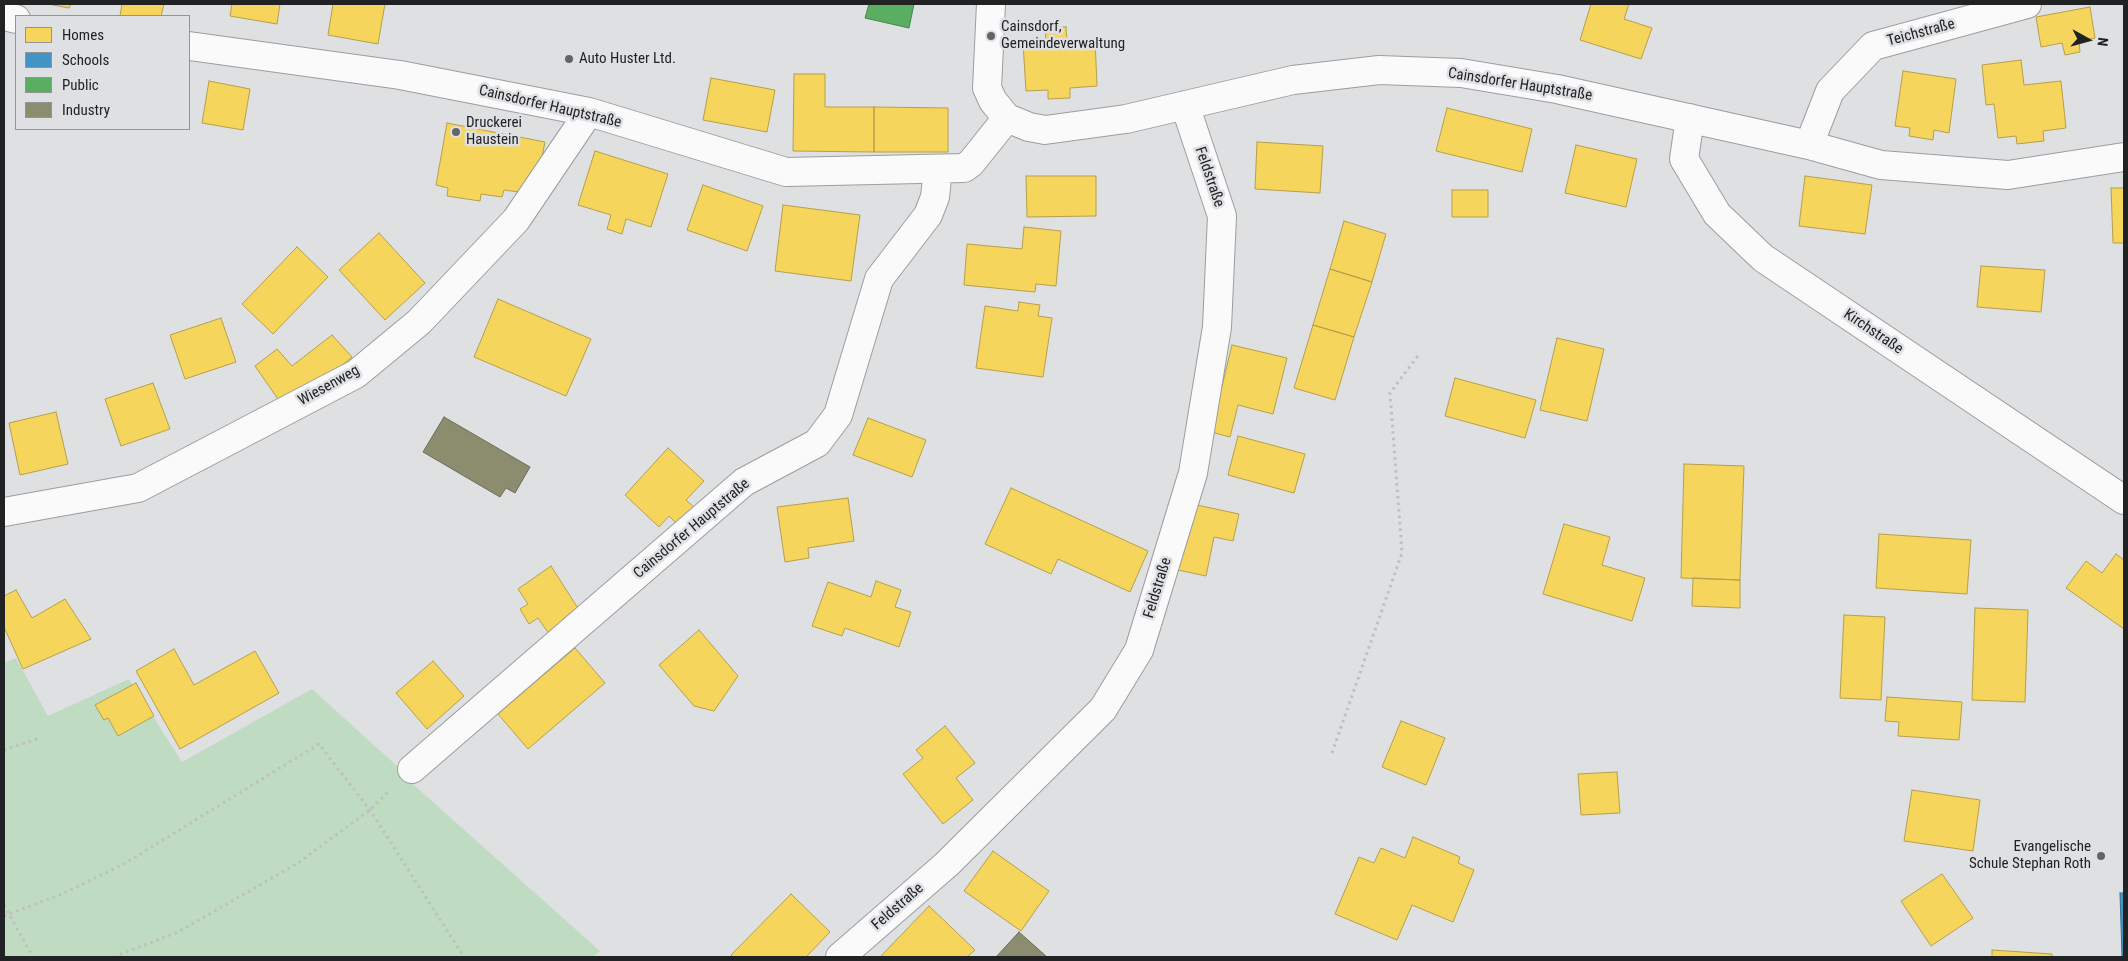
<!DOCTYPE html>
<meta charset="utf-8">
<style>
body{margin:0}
#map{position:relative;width:2128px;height:961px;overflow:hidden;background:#dfe0e2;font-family:"Roboto Condensed",sans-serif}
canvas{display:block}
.frame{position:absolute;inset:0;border:5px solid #212223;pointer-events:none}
.legend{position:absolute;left:15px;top:15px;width:175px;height:115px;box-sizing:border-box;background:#dee0e3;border:1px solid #929496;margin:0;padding:6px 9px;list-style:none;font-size:15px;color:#212223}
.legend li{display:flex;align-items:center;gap:10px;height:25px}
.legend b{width:25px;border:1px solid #929496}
.north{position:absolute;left:2063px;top:15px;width:50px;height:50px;-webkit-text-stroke:4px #dee0e3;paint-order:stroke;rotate:97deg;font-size:14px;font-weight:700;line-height:20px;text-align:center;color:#212223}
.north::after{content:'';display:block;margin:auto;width:18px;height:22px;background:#212223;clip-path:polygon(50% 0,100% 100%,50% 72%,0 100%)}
</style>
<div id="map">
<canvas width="2128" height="961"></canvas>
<div class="frame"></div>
<ul class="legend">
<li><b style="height:14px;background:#f6d55c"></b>Homes</li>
<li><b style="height:14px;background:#4393c3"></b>Schools</li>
<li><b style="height:14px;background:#5aae61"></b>Public</li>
<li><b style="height:14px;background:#8c8c6e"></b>Industry</li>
</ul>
<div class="north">N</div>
</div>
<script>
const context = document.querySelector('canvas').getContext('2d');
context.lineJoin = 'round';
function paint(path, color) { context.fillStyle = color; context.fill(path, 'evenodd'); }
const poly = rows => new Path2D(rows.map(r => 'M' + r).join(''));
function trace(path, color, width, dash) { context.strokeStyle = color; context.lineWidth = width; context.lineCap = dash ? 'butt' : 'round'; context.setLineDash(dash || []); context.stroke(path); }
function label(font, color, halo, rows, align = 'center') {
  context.font = font + ' "Roboto Condensed",sans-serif'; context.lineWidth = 5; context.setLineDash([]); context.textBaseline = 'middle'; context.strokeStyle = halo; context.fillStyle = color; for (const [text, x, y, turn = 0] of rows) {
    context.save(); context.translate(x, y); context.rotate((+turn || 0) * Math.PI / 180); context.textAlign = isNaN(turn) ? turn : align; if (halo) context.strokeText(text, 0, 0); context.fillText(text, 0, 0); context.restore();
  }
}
const green = poly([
 [16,658,48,716,129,679,182,762,312,689,397,766,415,786,600,951,593,957,4,957,4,663]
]);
const homes = poly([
 [48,4,71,4,69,8,48,4],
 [122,4,164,4,161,16,120,16,122,4],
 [232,4,280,4,277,24,230,16,232,4],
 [333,4,385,4,378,44,328,35,333,4],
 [1591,4,1629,4,1624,19,1652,28,1641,59,1580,40,1591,4],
 [2090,7,2095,38,2079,41,2080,52,2065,55,2062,43,2041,47,2036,17,2090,7],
 [1066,27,1067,41,1095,39,1097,86,1070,88,1070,98,1048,99,1048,90,1026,91,1023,43,1046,42,1045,28,1066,27],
 [2021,60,2024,85,2061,81,2066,128,2043,131,2044,141,2017,144,2016,136,1998,138,1994,104,1986,105,1982,65,2021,60],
 [1903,71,1956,79,1949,133,1934,130,1933,140,1909,136,1910,128,1895,126,1903,71],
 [794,74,825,74,825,107,874,107,874,152,793,151,794,74],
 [711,78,775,90,767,132,703,120,711,78],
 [209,81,250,89,243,130,202,123,209,81],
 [874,107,948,108,948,152,874,152,874,107],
 [1447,108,1532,129,1522,172,1436,151,1447,108],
 [447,123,545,142,540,167,519,192,504,190,502,197,481,194,480,201,447,196,448,188,436,185,447,123],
 [1257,142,1323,146,1320,193,1255,189,1257,142],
 [1576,145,1637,159,1626,207,1565,193,1576,145],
 [595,151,668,174,651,227,626,219,622,234,607,229,611,215,578,205,595,151],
 [1026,176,1096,176,1096,216,1027,217,1026,176],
 [1805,176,1872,185,1865,234,1799,226,1805,176],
 [703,185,763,206,747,251,687,230,703,185],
 [2111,188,2124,188,2124,243,2113,243,2111,188],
 [1452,190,1488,190,1488,217,1452,217,1452,190],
 [783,205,860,215,851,281,775,271,783,205],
 [1344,221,1386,234,1372,282,1330,269,1344,221],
 [1024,227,1061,231,1056,286,1036,284,1035,292,964,285,967,244,1022,249,1024,227],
 [379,233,425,283,385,320,339,270,379,233],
 [297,247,328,277,273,334,242,304,297,247],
 [1981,266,2045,270,2041,312,1977,307,1981,266],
 [1330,269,1372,282,1354,337,1313,325,1330,269],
 [498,299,591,339,566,396,474,357,498,299],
 [1019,302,1040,305,1038,316,1052,318,1043,377,976,368,985,306,1018,311,1019,302],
 [221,318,236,362,185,379,170,335,221,318],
 [1313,325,1354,337,1335,400,1294,388,1313,325],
 [332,335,352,357,312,390,280,402,255,366,277,349,292,366,332,335],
 [1557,338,1604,349,1587,421,1540,410,1557,338],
 [1232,345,1287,358,1273,414,1238,405,1230,437,1211,432,1232,345],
 [1455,378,1536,400,1525,438,1445,416,1455,378],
 [153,383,170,429,121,446,105,399,153,383],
 [56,412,68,464,20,475,9,423,56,412],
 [868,418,926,440,912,477,853,455,868,418],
 [1238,436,1305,454,1294,493,1228,475,1238,436],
 [668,448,704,481,686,500,696,509,679,526,669,516,659,527,625,495,668,448],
 [1684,464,1744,466,1740,580,1681,578,1684,464],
 [1011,488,1148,551,1130,592,1058,559,1051,574,985,544,1011,488],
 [848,498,854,541,808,548,809,558,785,562,777,507,848,498],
 [1192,504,1239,514,1233,541,1214,537,1206,576,1178,570,1192,504],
 [1564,524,1610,537,1602,565,1645,578,1632,621,1543,594,1564,524],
 [1879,534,1971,540,1967,594,1876,588,1879,534],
 [2116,554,2124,560,2124,629,2066,588,2086,561,2102,573,2116,554],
 [551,566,581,613,549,634,538,618,529,624,520,609,528,604,518,589,551,566],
 [1693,578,1740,580,1740,608,1692,606,1693,578],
 [876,581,901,590,895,607,911,612,899,647,845,628,842,636,812,626,828,582,871,597,876,581],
 [16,590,32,618,65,599,91,639,23,669,4,627,4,596,16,590],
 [1975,608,2028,610,2025,702,1972,700,1975,608],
 [1844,615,1885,617,1881,700,1840,698,1844,615],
 [699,630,738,676,714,711,694,706,659,665,699,630],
 [575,648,605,683,528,749,498,714,575,648],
 [174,649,194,685,255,651,279,693,180,749,136,671,174,649],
 [433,661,464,696,427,729,396,693,433,661],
 [136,683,154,716,118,736,108,718,104,720,95,705,136,683],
 [1887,697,1962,702,1959,740,1898,736,1899,722,1885,721,1887,697],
 [1401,721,1445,738,1426,785,1382,767,1401,721],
 [945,726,975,763,956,778,973,800,943,824,903,774,923,758,916,750,945,726],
 [1617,772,1620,813,1581,815,1578,774,1617,772],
 [1912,790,1980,800,1973,851,1904,841,1912,790],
 [1413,837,1460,857,1458,863,1474,870,1453,922,1412,905,1397,940,1335,914,1359,857,1374,863,1381,848,1405,858,1413,837],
 [993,851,1049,891,1021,931,964,891,993,851],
 [1942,874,1973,918,1931,946,1901,901,1942,874],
 [791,894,830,932,806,957,733,957,731,955,791,894],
 [929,906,975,950,967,957,882,957,881,956,929,906],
 [1992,950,2052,954,2052,957,1992,957,1992,950]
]);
const schools = poly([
 [2120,893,2124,893,2124,957,2122,957,2120,893]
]);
const public = poly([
 [869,4,914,4,909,28,865,18,869,4]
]);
const industry = poly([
 [444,417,530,467,515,493,506,488,500,497,423,452,444,417],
 [1019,932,1047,957,996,957,1019,932]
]);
const path = poly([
 [4,750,40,738],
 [1332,753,1402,553,1390,393,1420,353],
 [4,905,33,957],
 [4,916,64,893,124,864,319,744,370,810,464,957],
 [114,957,178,932,298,863,370,810,390,790]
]);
const minor = poly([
 [991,4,987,88,993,101,1007,118,1029,127,1045,130,1126,119,1293,80,1379,70,1461,73,1557,89,1809,145,1881,165,2008,175,2124,157],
 [4,16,16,19],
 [189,46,400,75,589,112,786,172,964,168,971,163,1007,118],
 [1690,118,1684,159,1717,214,1763,258,2124,500],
 [1809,145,1830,91,1873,46,2027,4],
 [4,512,138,488,356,374,419,322,516,220,589,112],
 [412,769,744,482,817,443,838,415,879,279,928,215,935,197,938,169],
 [840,957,947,864,1103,709,1139,650,1193,473,1217,327,1222,216,1185,105]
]);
const markers = [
 [991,36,5,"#646466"],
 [569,59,5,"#646466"],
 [456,132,5,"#646466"],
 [2101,856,5,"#646466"]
];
const poiNames = [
 ["Cainsdorf,",1001,27],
 ["Gemeindeverwaltung",1001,44],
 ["Auto Huster Ltd.",579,59],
 ["Druckerei",466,123],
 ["Haustein",466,140],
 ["Evangelische",2091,847,"right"],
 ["Schule Stephan Roth",2091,864,"right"]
];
const streetNames = [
 ["Teichstraße",1921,33,-15],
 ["Cainsdorfer Hauptstraße",1520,85,9],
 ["Cainsdorfer Hauptstraße",550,107,13],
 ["Feldstraße",1209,177,71],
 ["Kirchstraße",1873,332,34],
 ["Wiesenweg",329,386,-29],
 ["Cainsdorfer Hauptstraße",692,529,-40],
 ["Feldstraße",1158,588,-73],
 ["Feldstraße",898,907,-41]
];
paint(green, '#bfdcc2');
paint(homes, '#f6d55c');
trace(homes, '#b69f4b', 1);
paint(schools, '#4393c3');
trace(schools, '#397193', 1);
paint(public, '#5aae61');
trace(public, '#49844e', 1);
paint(industry, '#8c8c6e');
trace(industry, '#6c6c58', 1);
trace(minor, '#9c9d9e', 30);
trace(path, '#bfbfc0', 3, [2.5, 4]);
trace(minor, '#fafafb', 28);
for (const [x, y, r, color] of markers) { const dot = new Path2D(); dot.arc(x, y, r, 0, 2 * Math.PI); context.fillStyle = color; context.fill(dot); trace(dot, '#dee0e3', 2); }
label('15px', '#212223', '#dee0e3', poiNames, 'left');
label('15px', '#212223', '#dee0e3', streetNames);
</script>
